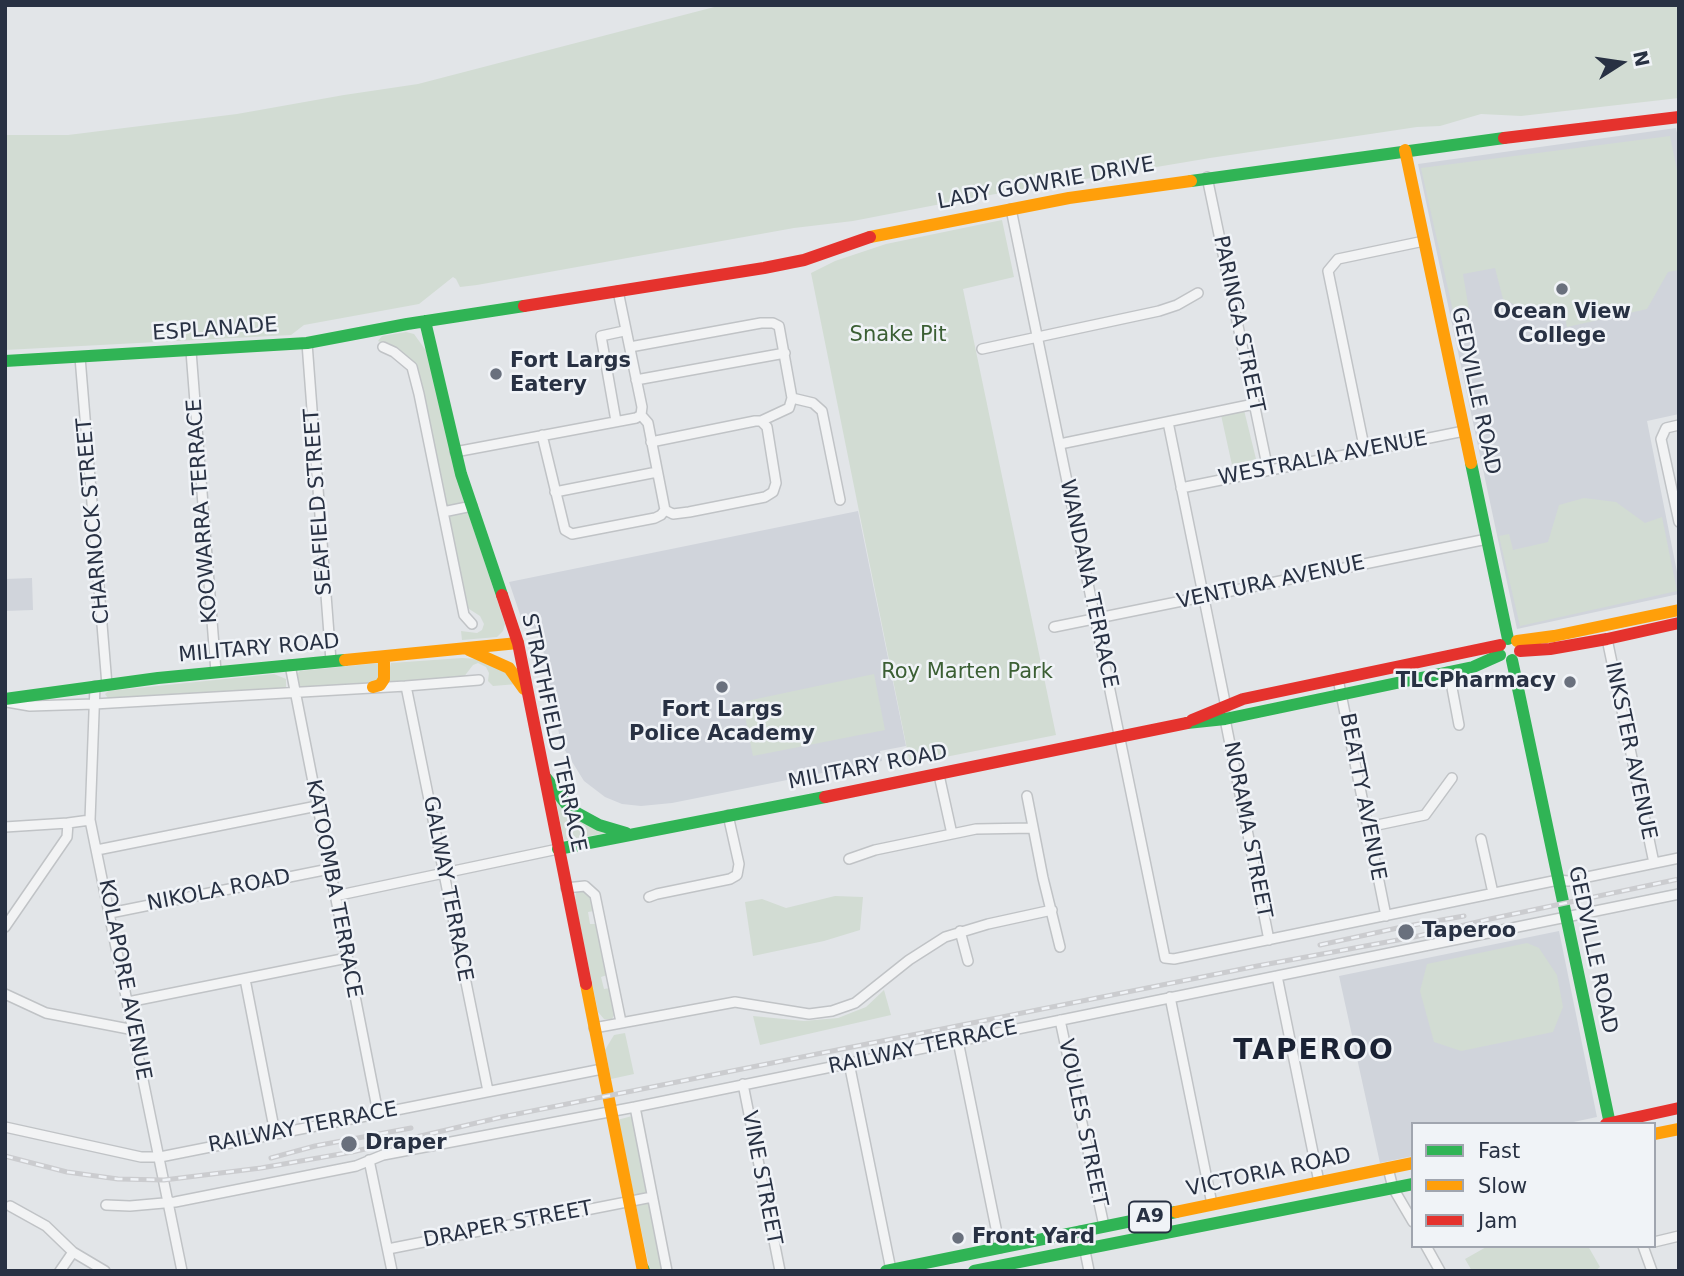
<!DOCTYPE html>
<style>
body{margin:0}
#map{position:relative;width:1684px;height:1276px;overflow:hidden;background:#e2e5e8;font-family:"DejaVu Sans",sans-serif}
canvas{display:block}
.frame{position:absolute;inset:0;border:7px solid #283143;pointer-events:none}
.legend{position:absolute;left:1411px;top:1122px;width:245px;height:126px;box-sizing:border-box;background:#f0f3f7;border:2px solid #a0a5af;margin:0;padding:9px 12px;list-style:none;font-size:21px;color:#283143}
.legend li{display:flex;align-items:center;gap:14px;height:35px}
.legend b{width:35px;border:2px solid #a0a5af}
.north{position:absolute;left:1586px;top:28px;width:70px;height:70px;-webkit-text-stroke:5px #f0f3f7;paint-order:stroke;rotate:78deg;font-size:19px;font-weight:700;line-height:28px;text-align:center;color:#283143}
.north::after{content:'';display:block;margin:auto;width:24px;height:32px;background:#283143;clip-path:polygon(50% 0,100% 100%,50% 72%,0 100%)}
</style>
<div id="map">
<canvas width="1684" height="1276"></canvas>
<div class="frame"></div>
<ul class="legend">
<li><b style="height:9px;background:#30b455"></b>Fast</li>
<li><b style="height:9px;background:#ff9f0a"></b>Slow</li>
<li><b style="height:9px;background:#e5322d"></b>Jam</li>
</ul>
<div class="north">N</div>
</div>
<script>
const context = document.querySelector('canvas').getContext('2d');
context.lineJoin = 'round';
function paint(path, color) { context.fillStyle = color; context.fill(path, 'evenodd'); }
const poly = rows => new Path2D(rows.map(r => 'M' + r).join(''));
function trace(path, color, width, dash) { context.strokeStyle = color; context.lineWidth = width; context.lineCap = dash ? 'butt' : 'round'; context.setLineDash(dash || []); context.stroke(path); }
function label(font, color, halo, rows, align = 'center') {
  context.font = font + ' "DejaVu Sans",sans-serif'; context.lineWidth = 5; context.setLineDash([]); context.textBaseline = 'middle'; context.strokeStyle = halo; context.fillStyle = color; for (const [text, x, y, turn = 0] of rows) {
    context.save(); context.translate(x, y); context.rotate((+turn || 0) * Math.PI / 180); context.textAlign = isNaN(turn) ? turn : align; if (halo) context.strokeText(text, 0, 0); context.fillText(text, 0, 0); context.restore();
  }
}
const built = poly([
 [1676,128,1679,142,1679,414,1647,421,1679,582,1679,594,1517,629,1418,164],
 [858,511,906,746,880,751,882,761,672,803,641,806,622,804,605,797,584,781,561,744,539,628,525,629,509,582],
 [32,578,33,610,5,611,5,579],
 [1559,931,1597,1117,1564,1124,1413,1124,1413,1156,1380,1163,1339,976]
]);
const green = poly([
 [722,5,1679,5,1679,98,1521,116,1481,114,1440,126,1417,127,1210,158,972,198,853,221,794,228,477,285,460,287,456,279,453,277,419,304,304,325,291,335,5,350,5,135,68,135,237,114,344,95,418,84],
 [1670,136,1679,180,1679,270,1668,272,1647,309,1567,327,1564,313,1541,317,1503,299,1495,268,1463,274,1470,316,1453,311,1421,168],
 [1002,220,1014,277,963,289,1056,735,910,764,811,273,835,261,886,244],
 [406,332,414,334,427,352,464,502,463,504,446,506,413,363,398,350,378,341,382,336],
 [1244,410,1256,459,1232,465,1221,415],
 [1584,498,1616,502,1645,523,1662,517,1677,591,1520,626,1499,536,1509,534,1513,550,1548,542,1559,505],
 [468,512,505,624,503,631,497,637,462,640,461,631,477,633,482,630,484,624,480,616,466,607,448,519,451,514],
 [462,658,479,659,508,671,517,684,493,686,488,681,489,673,486,667,478,663,473,665,463,678,386,683,391,663],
 [379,663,378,680,370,684,303,688,298,684,296,675,300,671],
 [274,674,286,679,286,688,108,698,105,694,108,691],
 [874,674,885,730,753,756,742,702],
 [555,797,613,832,564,840],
 [581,889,591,894,594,911,588,912,590,924,596,924,607,975,601,977,604,989,610,988,615,1013,612,1019,604,1019,598,1012,575,900,576,893],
 [835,896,863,897,860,930,824,941,753,956,745,902,762,899,786,908],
 [1527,943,1539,948,1557,975,1563,1007,1553,1032,1461,1051,1434,1042,1420,991,1427,964],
 [884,990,891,1015,760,1045,753,1016,804,1021,838,1018,866,1007],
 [625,1033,634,1074,611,1079,605,1050,614,1035],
 [636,1115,651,1192,634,1195,617,1120],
 [652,1202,665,1271,650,1271,636,1206],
 [1488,1246,1588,1246,1600,1267,1595,1271,1472,1271,1465,1259]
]);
const street = poly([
 [1207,177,1268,470],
 [1011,209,1165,958,1174,959,1558,880,1568,881,1679,858],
 [618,291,642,407,641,415],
 [307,343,331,661],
 [383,347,394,352,412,367,419,394,464,615,472,624],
 [630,347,761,323,773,323,779,326,792,398,789,408,761,421],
 [982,349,1159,311,1177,305,1198,293],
 [191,351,216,672],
 [80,357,107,685],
 [636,380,785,353],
 [792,398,813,403,822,411,840,500],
 [616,421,601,336,624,331],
 [1168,422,1226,707],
 [1679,425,1666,428,1661,439,1679,522],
 [542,435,565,530,572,534,655,518,661,515,665,510,648,423,641,415],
 [651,442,755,421,761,421,767,427,776,483,773,492,765,497,689,512,673,514,665,510],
 [1060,444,1254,404],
 [1365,451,1328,271,1338,259,1424,241],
 [455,452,636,418,641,415],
 [1181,488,1464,431],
 [555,492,657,472],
 [443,512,472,506],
 [1054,627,1487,539],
 [1607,639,1654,863],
 [290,665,378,1113],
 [1449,672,1459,725],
 [1338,679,1386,916],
 [95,686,90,820,182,1271],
 [406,686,488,1091],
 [7,702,30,706,94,704,406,686,479,680],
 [1225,719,1269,940],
 [939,775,952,834],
 [1027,796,1043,878,1060,947],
 [5,827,68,823],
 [1368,827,1425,815,1452,778],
 [1481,839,1493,893],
 [97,850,317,806],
 [849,859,875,850,976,829,1033,828],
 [566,888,585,886,595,895,621,1022],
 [335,896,558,849],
 [649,897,657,894,730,879,737,875,739,864,728,815],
 [110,913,329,869],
 [5,927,67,837,68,823,90,820],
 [960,931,968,961],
 [1277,976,1319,1182],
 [245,979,275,1133],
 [5,994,46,1013,134,1030],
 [1170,997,1212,1204],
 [128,1002,347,958],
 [1060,1020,1104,1226],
 [594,1028,735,1002,809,1014,832,1011,855,1003,909,960,945,937,988,924,1052,910],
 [958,1041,1000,1248],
 [849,1063,891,1270],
 [743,1084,780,1271],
 [635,1107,667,1271],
 [5,1127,141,1157,160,1157,602,1069],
 [369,1160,392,1271],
 [1388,1168,1393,1188,1413,1222],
 [106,1205,130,1206,175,1202,356,1166,383,1155,635,1107,1679,894],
 [10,1206,46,1226,73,1252,105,1271],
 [1081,1231,1089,1271],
 [1654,1242,1679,1236],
 [1426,1246,1440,1271],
 [1643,1246,1652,1271],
 [388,1249,652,1197],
 [60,1271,73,1252]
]);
const fast = poly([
 [1191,181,1504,138],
 [425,321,461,474,502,595],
 [5,361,307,343,407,324,524,306],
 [1471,463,1508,639],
 [1512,660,1610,1124],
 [5,699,158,678,345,660],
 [1187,723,1225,719,1473,667,1500,655],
 [546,778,567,805,577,813,599,825,626,833],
 [558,849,825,797],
 [643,1268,644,1271],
 [886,1271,1176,1212],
 [974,1271,1413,1184]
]);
const slow = poly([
 [1405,150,1471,463],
 [870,237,1069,198,1191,181],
 [1517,641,1554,636,1679,610],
 [469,650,509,668,524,689],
 [345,660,518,643],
 [373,687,380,685,384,679,384,657],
 [586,984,643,1271],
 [1654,1134,1679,1129],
 [1176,1212,1413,1163]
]);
const jam = poly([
 [1504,138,1679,117],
 [524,306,764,268,804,260,870,237],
 [502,595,518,643,586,984],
 [1520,651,1550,649,1607,639,1679,623],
 [1192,720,1243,699,1500,645],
 [825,797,1187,723],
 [1606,1124,1679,1108]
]);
const rail = poly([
 [1320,945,1402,927,1464,916],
 [5,1156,67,1172,118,1179,164,1180,261,1168,352,1152,502,1117,1252,967,1414,937,1490,919,1679,879],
 [271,1158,315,1146,411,1128]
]);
const markers = [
 [1562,289,7,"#69707d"],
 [496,374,7,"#69707d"],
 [1570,682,7,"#69707d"],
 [722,687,7,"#69707d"],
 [1406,932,9,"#69707d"],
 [349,1144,9,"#69707d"],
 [958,1238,7,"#69707d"]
];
const shields = [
 [1150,1217,42]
];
const shieldNames = [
 ["A9",1150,1217]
];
const streetNames = [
 ["LADY GOWRIE DRIVE",1046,184,-10],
 ["PARINGA STREET",1238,324,78],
 ["ESPLANADE",215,330,-4],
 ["GEDVILLE ROAD",1475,391,78],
 ["WESTRALIA AVENUE",1323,459,-11],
 ["SEAFIELD STREET",319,502,-94],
 ["KOOWARRA TERRACE",203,511,-94],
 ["CHARNOCK STREET",94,521,-95],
 ["VENTURA AVENUE",1271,583,-12],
 ["WANDANA TERRACE",1088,584,78],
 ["MILITARY ROAD",259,649,-5],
 ["STRATHFIELD TERRACE",553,733,78],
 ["INKSTER AVENUE",1630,751,78],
 ["MILITARY ROAD",868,768,-11],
 ["BEATTY AVENUE",1362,797,79],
 ["NORAMA STREET",1247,830,79],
 ["KATOOMBA TERRACE",333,889,79],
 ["GALWAY TERRACE",447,889,79],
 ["NIKOLA ROAD",219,891,-11],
 ["GEDVILLE ROAD",1592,950,78],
 ["KOLAPORE AVENUE",124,980,79],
 ["RAILWAY TERRACE",923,1048,-12],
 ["VOULES STREET",1082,1123,78],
 ["RAILWAY TERRACE",303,1128,-11],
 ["VICTORIA ROAD",1269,1173,-12],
 ["VINE STREET",761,1178,79],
 ["DRAPER STREET",508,1225,-11]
];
const poiNames = [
 ["Ocean View",1562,313,"center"],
 ["College",1562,337,"center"],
 ["Fort Largs",510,362],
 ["Eatery",510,386],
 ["TLCPharmacy",1556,682,"right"],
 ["Fort Largs",722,711,"center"],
 ["Police Academy",722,735,"center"],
 ["Taperoo",1422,932],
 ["Draper",365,1144],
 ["Front Yard",972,1238]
];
const parkNames = [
 ["Snake Pit",898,336],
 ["Roy Marten Park",967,673]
];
const districtNames = [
 ["TAPEROO",1314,1052]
];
paint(built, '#d0d4db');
paint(green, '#d2dcd3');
trace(street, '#c0c3c6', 12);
trace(street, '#f2f3f4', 9);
trace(fast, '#30b455', 12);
trace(slow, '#ff9f0a', 12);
trace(jam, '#e5322d', 12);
trace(rail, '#cbcccf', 5);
trace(rail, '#f0f3f7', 2.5, [8]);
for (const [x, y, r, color] of markers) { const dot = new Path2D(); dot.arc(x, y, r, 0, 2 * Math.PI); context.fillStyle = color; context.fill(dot); trace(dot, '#f0f3f7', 2.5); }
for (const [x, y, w] of shields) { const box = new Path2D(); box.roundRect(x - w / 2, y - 15.5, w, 31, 5); context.fillStyle = '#f0f3f7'; context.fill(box); trace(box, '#283143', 2); }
label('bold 19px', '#283143', null, shieldNames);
label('21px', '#283143', '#f0f3f7', streetNames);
label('bold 21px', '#283143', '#f0f3f7', poiNames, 'left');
label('21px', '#3b5f34', '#f0f3f7', parkNames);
context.letterSpacing = '2px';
label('bold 28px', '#1a2234', '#f0f3f7', districtNames);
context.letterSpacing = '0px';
</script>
